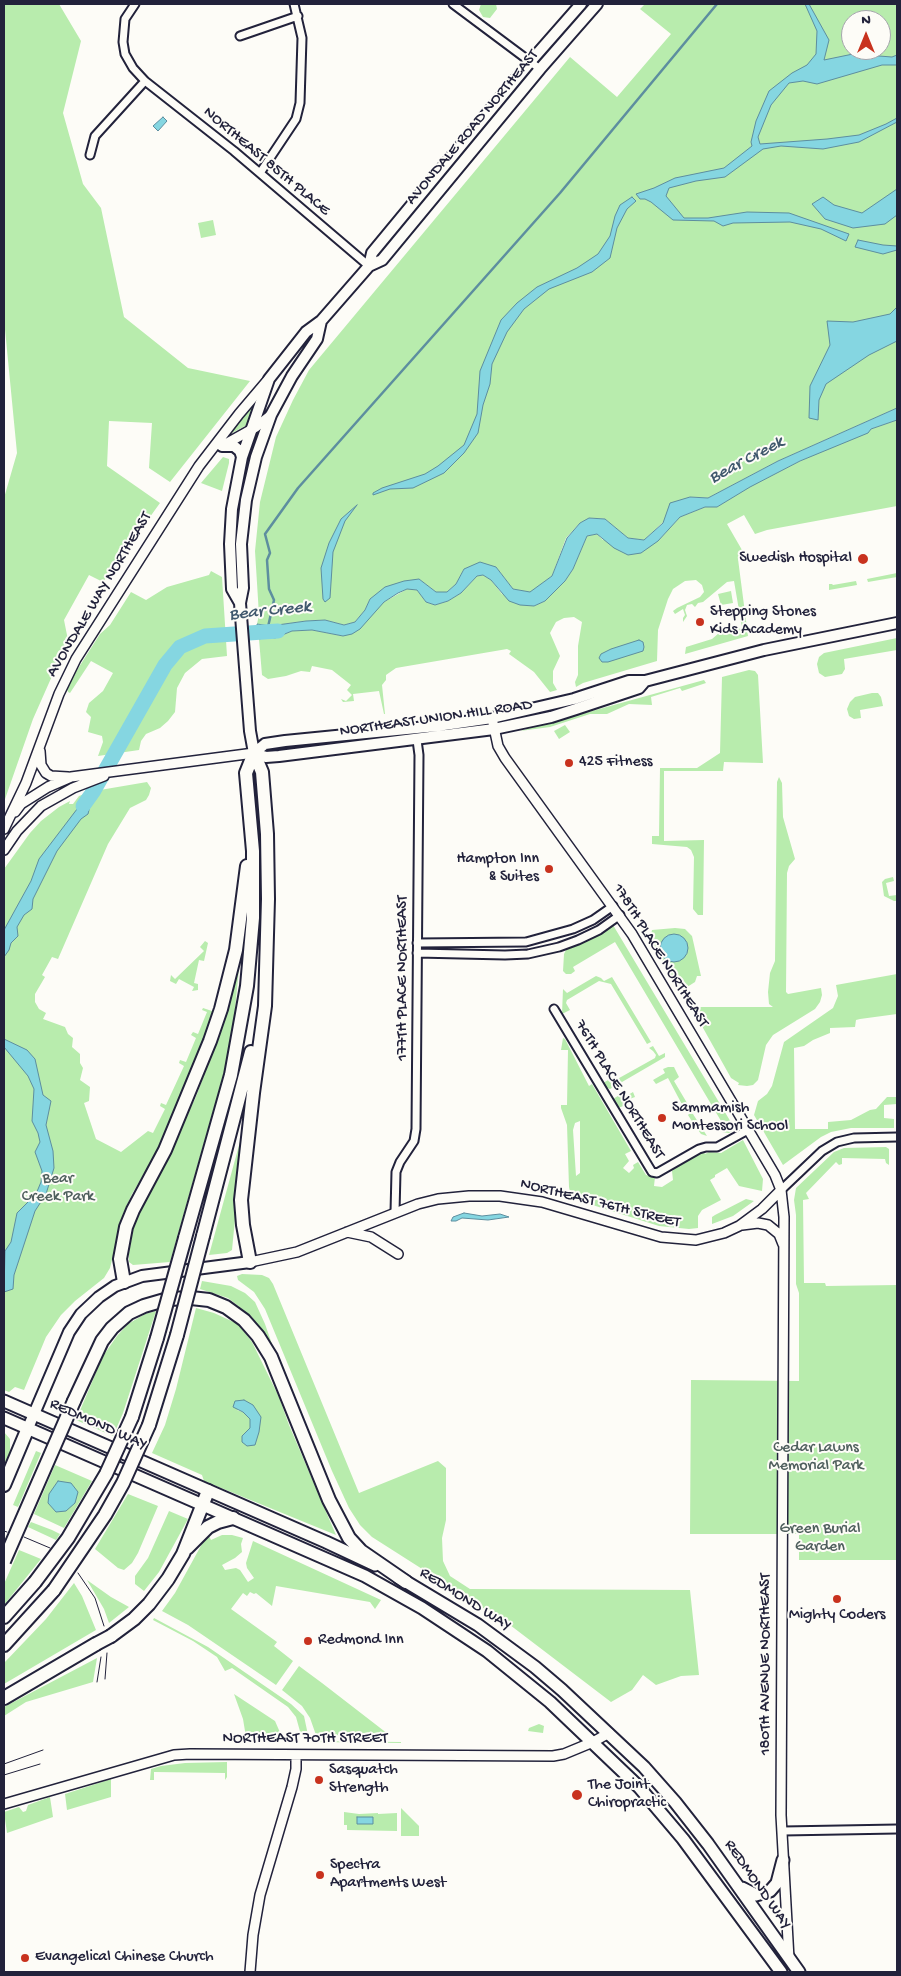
<!DOCTYPE html>
<style>
body{margin:0}
#map{position:relative;width:901px;height:1976px;overflow:hidden;background:#fdfcf7;font-family:"Gochi Hand",sans-serif}
canvas{display:block}
.frame{position:absolute;inset:0;border:5px solid #22223b;pointer-events:none}
.north{position:absolute;left:841px;top:10px;width:50px;height:50px;box-sizing:border-box;background:#fdfcf7;border:1px solid #a5a5ac;border-radius:50%;rotate:0deg;font-size:14px;font-weight:700;line-height:20px;text-align:center;color:#22223b}
.north::after{content:'';display:block;margin:auto;width:18px;height:22px;background:#c8321e;clip-path:polygon(50% 0,100% 100%,50% 72%,0 100%)}
</style>
<div id="map">
<canvas width="901" height="1976"></canvas>
<div class="frame"></div>
<div class="north">N</div>
</div>
<script>
const context = document.querySelector('canvas').getContext('2d');
context.lineJoin = 'round';
function paint(path, color) { context.fillStyle = color; context.fill(path, 'evenodd'); }
const poly = rows => new Path2D(rows.map(r => 'M' + r).join(''));
function trace(path, color, width, dash) { context.strokeStyle = color; context.lineWidth = width; context.lineCap = dash ? 'butt' : 'round'; context.setLineDash(dash || []); context.stroke(path); }
function label(font, color, halo, rows, align = 'center') {
  context.font = font + ' "Gochi Hand",sans-serif'; context.lineWidth = 4; context.setLineDash([]); context.textBaseline = 'middle'; context.strokeStyle = halo; context.fillStyle = color; for (const [text, x, y, turn = 0] of rows) {
    context.save(); context.translate(x, y); context.rotate((+turn || 0) * Math.PI / 180); context.textAlign = isNaN(turn) ? turn : align; if (halo) context.strokeText(text, 0, 0); context.fillText(text, 0, 0); context.restore();
  }
}
const green = poly([
 [4,4,59,4,81,41,63,113,83,184,101,208,124,317,188,368,250,381,170,482,149,468,152,423,109,421,107,466,160,503,103,582,89,575,64,620,68,640,33,719,4,802,4,498,17,453,4,319],
 [481,4,496,4,497,9,490,18,483,17,479,10],
 [645,4,897,4,897,408,778,461,708,498,690,497,644,540,628,538,605,519,590,518,580,523,566,538,552,576,530,593,513,589,496,567,464,569,456,584,447,592,436,592,419,579,370,599,365,610,355,622,344,625,325,620,306,621,270,626,257,624,259,615,255,551,260,502,276,437,293,400,309,370,570,57,617,97,671,34,640,9],
 [851,20,881,20,881,50,851,50],
 [213,220,216,235,201,238,198,223],
 [256,400,257,402,249,424,230,434,228,433],
 [897,420,897,506,767,530,755,534,744,515,727,524,742,550,738,559,748,636,685,654,686,647,712,639,719,633,742,628,734,581,727,582,703,602,698,603,695,607,692,604,687,605,685,610,687,616,683,622,683,618,685,615,683,609,675,614,673,611,677,608,700,597,704,592,702,585,696,580,685,581,673,589,668,599,658,630,657,661,583,683,576,687,575,682,578,675,578,646,582,622,574,617,564,618,556,622,550,633,560,656,553,671,553,683,557,690,550,692,534,672,509,654,511,651,507,649,396,668,386,675,386,680,382,685,385,714,384,714,379,691,353,694,354,701,343,702,341,699,346,701,352,695,347,690,351,685,332,670,312,666,310,672,301,671,286,676,268,679,262,675,259,639,268,637,275,638,292,631,312,630,343,636,384,602,407,589,417,590,426,602,435,605,448,601,461,593,477,576,483,575,491,580,502,594,534,606,545,601,565,581,573,569,587,536,597,534,603,540,658,541,680,517,705,507,717,507,749,487,800,461,871,429],
 [223,457,229,459,229,463,222,491,201,483],
 [211,571,222,577,227,656,202,659,185,673,177,688,175,712,168,721,160,728,146,734,141,741,139,750,98,756,103,742,102,736,88,732,91,717,86,712,89,703,103,691,113,673,91,661,70,693,68,692,67,689,72,678,100,634,110,625,131,592,146,600,167,587,209,575],
 [897,573,897,577,868,582,867,579],
 [856,581,857,585,829,590,829,584,832,584,833,585],
 [731,591,733,603,721,605,718,594],
 [897,638,897,650,844,659,845,669,842,674,825,677,819,673,817,664,819,657,824,653],
 [749,670,755,671,758,675,763,763,724,762,723,771,664,771,664,841,704,840,703,915,698,915,693,909,694,857,691,850,687,847,652,844,652,836,659,836,660,768,697,768,720,753,722,677],
 [704,680,706,683,682,691,680,688,651,697,652,705,629,704,607,714,590,714,550,727,520,731],
 [872,693,878,693,881,697,883,706,860,710,861,718,854,719,849,716,847,709,850,702,855,697],
 [565,725,570,732,559,739,554,731],
 [779,777,782,783,783,817,795,859,789,866,787,873,786,992,788,994,821,988,822,995,820,1002,815,1009,773,1035,766,1045,758,1080,753,1085,747,1086,738,1085,739,1083,731,1078,693,1010,698,1007,773,1007,769,1004,768,992,770,973,775,961,777,782],
 [147,782,151,788,149,795,146,800,130,808,108,844,58,959,52,957,42,975,45,977,35,994,35,1002,39,1009,46,1013,43,1019,65,1027,68,1034,73,1038,72,1047,80,1054,80,1063,83,1068,80,1080,90,1087,89,1101,84,1103,96,1139,121,1152,148,1131,153,1133,165,1109,160,1106,161,1103,166,1105,184,1066,179,1063,180,1060,186,1062,196,1038,191,1035,193,1032,198,1034,207,1012,202,1010,203,1008,212,1011,213,1016,197,1060,162,1143,132,1194,123,1214,110,1268,104,1278,75,1301,61,1315,46,1337,24,1390,15,1387,9,1392,4,1390,4,869,30,833,41,821,59,807,70,801,69,804,73,804,79,796,90,792,82,801,93,800,100,790],
 [893,877,894,881,886,883,889,896,897,895,897,901,894,901,884,896,882,882,885,879],
 [613,925,735,1129,729,1133,722,1132,720,1129,724,1126,615,942,573,967,575,971,571,974,566,974,563,971,564,954,566,950,586,941],
 [675,928,685,929,692,936,701,976,697,976,695,982,684,989,679,989,676,985,650,939,652,930],
 [205,941,208,943,204,961,199,960,194,983,198,984,198,990,192,991,194,987,179,979,176,984,170,981,171,975,175,979,204,951,200,947],
 [239,968,233,1030,223,1076,170,1262,133,1265,129,1262,129,1253,134,1224,164,1159,195,1099,221,1031],
 [897,974,897,1014,860,1019,856,1020,855,1027,830,1028,830,1033,813,1040,804,1046,794,1048,795,1129,828,1129,828,1122,851,1120,870,1110,876,1109,887,1097,897,1097,897,1104,884,1105,884,1118,894,1119,894,1128,851,1128,831,1132,821,1137,783,1165,754,1115,758,1101,767,1094,772,1086,784,1042,833,1008,838,996,836,985],
 [596,976,601,978,604,981,612,977,651,1042,647,1044,611,984,599,981,567,1000,566,1003,570,1010,562,1014,563,989,567,993],
 [563,1038,565,1039,589,1086,592,1084,631,1151,625,1154,629,1161,623,1168,629,1173,634,1168,633,1165,638,1162,646,1175,655,1177,654,1186,662,1187,673,1180,672,1171,676,1166,703,1151,705,1154,709,1152,721,1153,743,1140,763,1179,762,1191,739,1186,727,1168,715,1175,715,1177,710,1180,721,1200,702,1210,698,1216,698,1228,689,1229,659,1226,583,1202,574,1195,571,1196,569,1187,567,1125,561,1108,561,1105,567,1105,568,1050,561,1050],
 [580,1121,580,1173,576,1176,573,1130,575,1123],
 [653,1046,659,1056,665,1053,665,1057,610,1089,605,1087,603,1083,610,1079,612,1082,655,1058,656,1055,653,1051,649,1048],
 [668,1067,674,1067,679,1077,674,1081,690,1108,686,1112,668,1078,656,1084,653,1080,665,1073,663,1069],
 [633,1092,635,1097,624,1101,626,1105,618,1108,614,1106,613,1099,621,1094,623,1098],
 [690,1113,693,1114,707,1136,701,1134,693,1123,688,1115],
 [244,1127,232,1250,227,1253,209,1255],
 [886,1147,889,1149,889,1165,886,1163,885,1159,842,1158,842,1164,839,1165,836,1162,806,1193,809,1199,803,1200,804,1283,825,1283,826,1286,897,1285,897,1560,799,1560,799,1534,690,1534,691,1380,799,1381,799,1293,796,1284,796,1215,794,1200,796,1188,834,1152,844,1148],
 [746,1199,754,1201,733,1216,712,1224,712,1217,715,1215],
 [242,1274,262,1275,269,1278,273,1284,359,1493,438,1461,446,1468,446,1520,442,1538,443,1561,450,1576,470,1589,690,1590,699,1675,681,1676,656,1685,643,1675,632,1690,611,1702,510,1625,372,1537,360,1525,349,1508,332,1471,265,1309,254,1292,238,1280,237,1276],
 [202,1281,231,1286,245,1293,255,1302,265,1324,272,1344,251,1316,228,1298,200,1289],
 [196,1308,214,1313,238,1324,252,1342,279,1397,289,1425,336,1535,204,1481,202,1475,152,1453,165,1425,176,1389],
 [253,1405,255,1444,242,1436,250,1428,250,1419,243,1412,237,1410],
 [156,1311,123,1413,113,1436,76,1420,103,1356,117,1336,128,1324,145,1314],
 [4,1432,10,1439,10,1452,4,1465],
 [36,1451,41,1453,18,1507,13,1505],
 [55,1465,92,1481,64,1528,34,1514],
 [128,1494,158,1506,138,1553,132,1563,124,1570,118,1568,95,1549],
 [169,1511,188,1519,159,1572,144,1591,135,1584,135,1576,148,1558],
 [31,1522,52,1530,60,1534,56,1540,28,1527],
 [222,1535,232,1535,243,1538,241,1544,242,1552,235,1558,222,1565,225,1570,236,1568,240,1570,248,1582,254,1578,247,1568,246,1563,253,1541,381,1600,375,1609,370,1602,276,1586,272,1606,256,1593,254,1594,250,1592,247,1596,243,1593,231,1609,277,1642,274,1646,293,1661,276,1685,188,1625,162,1611,175,1593,203,1542,209,1536,211,1540],
 [19,1550,41,1559,4,1605,4,1584],
 [87,1580,111,1597,129,1607,109,1623,104,1609],
 [74,1583,82,1596,96,1630,4,1684,4,1663,46,1619],
 [154,1618,208,1647,291,1704,304,1716,308,1735,301,1735,296,1717,288,1707,232,1668,225,1671,217,1657,193,1641,153,1620],
 [97,1658,93,1682,26,1702,4,1716,4,1707],
 [299,1666,322,1683,388,1734,381,1736,316,1735,310,1718,302,1706,282,1690],
 [234,1694,275,1721,282,1737,246,1737,243,1719],
 [539,1724,544,1726,543,1733,528,1731,529,1728],
 [314,1741,401,1742,401,1743,315,1742],
 [227,1762,227,1777,225,1780,225,1773,154,1772,154,1780,150,1780,151,1769,161,1766,185,1763],
 [111,1779,111,1797,67,1810,65,1794],
 [50,1797,53,1817,7,1833,4,1812,19,1807,23,1812,26,1811,28,1805],
 [401,1808,419,1826,419,1836,401,1836],
 [344,1812,359,1814,378,1813,378,1814,397,1813,397,1831,347,1830,347,1825,344,1825]
]);
const water = poly([
 [805,4,809,4,829,40,824,60,853,54,892,57,897,55,897,65,882,65,817,84,803,81,789,83,771,105,758,137,760,144,827,139,859,135,886,124,897,118,897,122,859,142,823,149,781,146,763,149,725,177,696,181,669,188,666,196,684,218,708,218,747,212,789,213,849,234,846,241,821,229,790,222,733,223,723,226,714,221,673,220,651,202,645,199,640,199,636,194,654,188,675,178,724,168,752,146,751,142,756,121,769,91,792,73,807,65,816,54,817,31,805,4],
 [163,117,167,121,158,131,153,126,163,117],
 [897,189,897,215,885,224,853,228,825,219,812,204,823,197,834,205,862,213,897,189],
 [632,197,636,201,627,209,617,228,610,258,592,272,549,289,524,309,507,332,492,364,490,384,483,405,478,433,464,453,444,473,413,488,390,489,373,495,373,493,382,488,425,474,438,466,464,445,477,414,480,371,501,320,517,303,537,287,577,268,598,254,610,236,615,216,620,205,632,197],
 [858,240,883,245,897,246,897,250,883,254,855,247,858,240],
 [897,307,897,341,869,355,826,384,819,400,818,420,809,418,810,386,830,345,827,321,853,322,890,314,897,307],
 [897,408,897,420,871,429,868,433,800,461,750,487,717,507,705,507,680,517,658,541,641,553,628,555,614,548,597,534,587,536,573,569,565,581,545,601,534,606,520,605,509,601,491,580,483,575,477,576,461,593,448,601,435,605,426,602,417,590,407,589,398,593,384,602,360,629,352,634,343,636,312,630,292,631,275,638,268,637,259,639,257,624,270,626,306,621,325,620,344,625,355,622,365,610,370,599,385,587,404,581,419,579,436,592,447,592,456,584,464,569,480,562,496,567,513,589,530,592,552,576,567,538,580,523,589,518,605,519,628,538,644,540,663,523,670,503,690,497,708,498,778,461,897,408],
 [357,505,345,521,333,552,330,598,325,602,323,599,321,568,329,543,341,519,357,505],
 [639,640,643,642,644,647,643,651,608,662,602,662,599,658,601,654,611,649,639,640],
 [100,790,90,806,88,814,81,819,57,851,33,899,32,909,24,915,17,927,18,936,11,943,9,950,4,957,4,930,31,881,39,859,90,792,100,790],
 '660 948a14 14 0 1 1 28 0a14 14 0 1 1-28 0Z',
 [4,1039,27,1050,35,1059,43,1095,51,1101,46,1125,53,1151,54,1168,46,1194,35,1211,14,1275,13,1289,4,1292,5,1251,11,1242,17,1213,36,1194,41,1182,42,1171,35,1152,40,1142,38,1133,32,1121,34,1089,28,1076,4,1047,4,1039],
 [464,1213,482,1216,500,1214,509,1217,488,1220,462,1218,456,1221,451,1221,453,1217,464,1213],
 [244,1400,253,1405,261,1417,259,1432,255,1445,247,1446,242,1442,242,1436,250,1428,250,1419,243,1412,233,1407,235,1401,244,1400],
 [58,1481,71,1483,78,1492,75,1503,66,1511,56,1512,48,1503,49,1494,58,1481],
 [357,1817,373,1817,373,1824,357,1824,357,1817]
]);
const stream = poly([
 [268,627,274,600,269,589,267,560,270,553,265,534,298,488,560,193,717,4]
]);
const river = poly([
 [83,806,93,792,165,665,180,647,205,636,278,631]
]);
const minor = poly([
 [453,4,540,69],
 [240,36,298,16],
 [145,81,234,151,369,266],
 [90,155,95,136,145,81,133,68,125,54,123,42,125,19,135,4],
 [260,173,296,119,300,103,302,38,294,4],
 [417,943,526,942,573,929,593,920,613,906],
 [417,953,505,955,528,954,559,947,578,940,599,930,620,915],
 [554,1009,652,1172,657,1173,699,1149,706,1147,717,1147,748,1130],
 [781,1190,822,1151,837,1142,854,1138,897,1137],
 [395,1212,396,1172,400,1162,414,1141,416,1129,419,755,417,740],
 [783,1831,897,1829]
]);
const tertiary = poly([
 [222,446,256,427,271,415],
 [492,718,498,746,505,758,632,934,775,1175,781,1190,784,1217,781,1815,789,1959],
 [40,751,41,765,46,773,51,776,68,777],
 [15,812,21,804,48,787,71,777,254,753],
 [4,829,26,783,59,694,76,659,199,466,239,414,267,381],
 [4,850,17,831,41,806,73,788,104,776],
 [742,1225,758,1223,768,1225,779,1234,783,1244],
 [347,1232,371,1237,398,1254],
 [250,1262,297,1252,418,1204,438,1199,469,1196,500,1196,542,1202,661,1237,696,1240,724,1233,739,1226,762,1209,781,1190],
 [4,1804,174,1755,190,1754,553,1756,564,1754,593,1742,609,1733],
 [250,1972,253,1935,260,1895,292,1787,296,1769,296,1755]
]);
const secondary = poly([
 [369,266,372,253,530,62,581,4],
 [222,446,234,446,240,451,242,457],
 [240,603,232,589,230,544,232,509,242,457,269,379,306,332,321,321,369,266,382,260,540,69,597,4],
 [254,753,265,744,285,741,437,726,492,718,574,699,629,681,645,681,764,650,897,623],
 [254,753,250,731,240,603,243,588,241,544,246,500,256,457,271,415,292,376,317,339,321,321],
 [254,753,266,757,279,756,494,729,551,717,576,709,639,688,645,681],
 [28,1428,69,1332,81,1314,99,1297,115,1286,142,1276,250,1262]
]);
const primary = poly([
 [4,1401,326,1542,375,1565],
 [4,1418,365,1576,422,1608,487,1651,550,1702,639,1787,683,1839,781,1972],
 [398,1577,478,1625,535,1667,562,1690,644,1767,675,1802,708,1844,799,1972],
 [742,1888,756,1895,770,1891,777,1883,783,1860]
]);
const motorway = poly([
 [203,1236,251,1052],
 [185,1238,231,1075,247,986,253,918,253,851,246,773,254,753],
 [250,1262,243,1225,241,1200,253,1093,265,1006,268,899,267,834,262,772,254,753],
 [124,1282,120,1259,126,1227,133,1210,165,1150,210,1041,221,1009,236,950,247,866],
 [74,1401,102,1341,112,1328,129,1313,144,1306,168,1299,191,1298,209,1300,226,1307,244,1320,258,1336,271,1357,329,1500,349,1538,361,1551,406,1582],
 [132,1417,157,1338],
 [149,1425,177,1335],
 [4,1485,28,1428],
 [187,1548,208,1527,218,1522,233,1518],
 [4,1617,35,1582],
 [111,1636,134,1619,149,1604,168,1579,183,1554,208,1491],
 [4,1645,54,1590],
 [4,1698,96,1644]
]);
const tram = poly([
 [4,1531,7,1532],
 [24,1537,50,1548],
 [78,1573,95,1598,104,1626],
 [105,1679,107,1653],
 [97,1682,101,1657],
 [4,1764,43,1750],
 [4,1775,40,1764]
]);
const motorwayBridge = poly([
 [177,1335,203,1236],
 [157,1338,185,1238],
 [4,1561,74,1401],
 [35,1582,68,1538,106,1474,132,1417],
 [54,1590,105,1515,123,1483,149,1425],
 [96,1644,111,1636]
]);
const markers = [
 [863,559,6,"#c8321e"],
 [700,622,5,"#c8321e"],
 [569,763,5,"#c8321e"],
 [549,869,5,"#c8321e"],
 [662,1118,5,"#c8321e"],
 [837,1599,5,"#c8321e"],
 [308,1641,5,"#c8321e"],
 [319,1780,5,"#c8321e"],
 [577,1795,6,"#c8321e"],
 [320,1875,5,"#c8321e"],
 [25,1958,5,"#c8321e"]
];
const streetNames = [
 ["AVONDALE ROAD NORTHEAST",473,128,-50],
 ["NORTHEAST 85TH PLACE",266,162,40],
 ["AVONDALE WAY NORTHEAST",100,595,-59],
 ["NORTHEAST UNION HILL ROAD",436,719,-8],
 ["178TH PLACE NORTHEAST",660,956,58],
 ["177TH PLACE NORTHEAST",404,978,-90],
 ["76TH PLACE NORTHEAST",619,1090,59],
 ["NORTHEAST 76TH STREET",600,1204,14],
 ["REDMOND WAY",98,1425,24],
 ["REDMOND WAY",465,1600,32],
 ["180TH AVENUE NORTHEAST",767,1664,-90],
 ["NORTHEAST 70TH STREET",305,1740],
 ["REDMOND WAY",757,1885,55]
];
const poiNames = [
 ["Swedish Hospital",852,559,"right"],
 ["Stepping Stones",710,613],
 ["Kids Academy",710,631],
 ["425 Fitness",579,763],
 ["Hampton Inn",539,860,"right"],
 ["& Suites",539,878,"right"],
 ["Sammamish",672,1109],
 ["Montessori School",672,1127],
 ["Mighty Coders",837,1616,"center"],
 ["Redmond Inn",318,1641],
 ["Sasquatch",329,1771],
 ["Strength",329,1789],
 ["The Joint",588,1786],
 ["Chiropractic",588,1804],
 ["Spectra",330,1866],
 ["Apartments West",330,1884],
 ["Evangelical Chinese Church",35,1958]
];
const parkNames = [
 ["Bear",58,1180],
 ["Creek Park",58,1198],
 ["Cedar Lawns",816,1449],
 ["Memorial Park",816,1467],
 ["Green Burial",820,1530],
 ["Garden",820,1548]
];
const waterNames = [
 ["Bear Creek",747,461,-28],
 ["Bear Creek",270,612,-6]
];
paint(green, '#b8ecad');
paint(water, '#85d6e1');
trace(water, '#5d8e9f', 1);
trace(stream, '#5d8e9f', 2.5);
trace(river, '#85d6e1', 15);
trace(minor, '#22223b', 11);
trace(tertiary, '#22223b', 12);
trace(secondary, '#22223b', 14);
trace(primary, '#22223b', 15);
trace(motorway, '#22223b', 16);
trace(minor, '#fdfcf7', 7);
trace(tertiary, '#fdfcf7', 9);
trace(secondary, '#fdfcf7', 10);
trace(primary, '#fdfcf7', 11);
trace(motorway, '#fdfcf7', 12);
trace(tram, '#22223b', 1);
trace(motorwayBridge, '#22223b', 16, []);
trace(motorwayBridge, '#fdfcf7', 12);
for (const [x, y, r, color] of markers) { const dot = new Path2D(); dot.arc(x, y, r, 0, 2 * Math.PI); context.fillStyle = color; context.fill(dot); trace(dot, '#fdfcf7', 2); }
label('16px', '#22223b', '#fdfcf7', streetNames);
label('16px', '#22223b', '#fdfcf7', poiNames, 'left');
label('16px', '#4f5f5d', '#fdfcf7', parkNames);
label('italic 18px', '#40586d', '#fdfcf7', waterNames);
</script>
